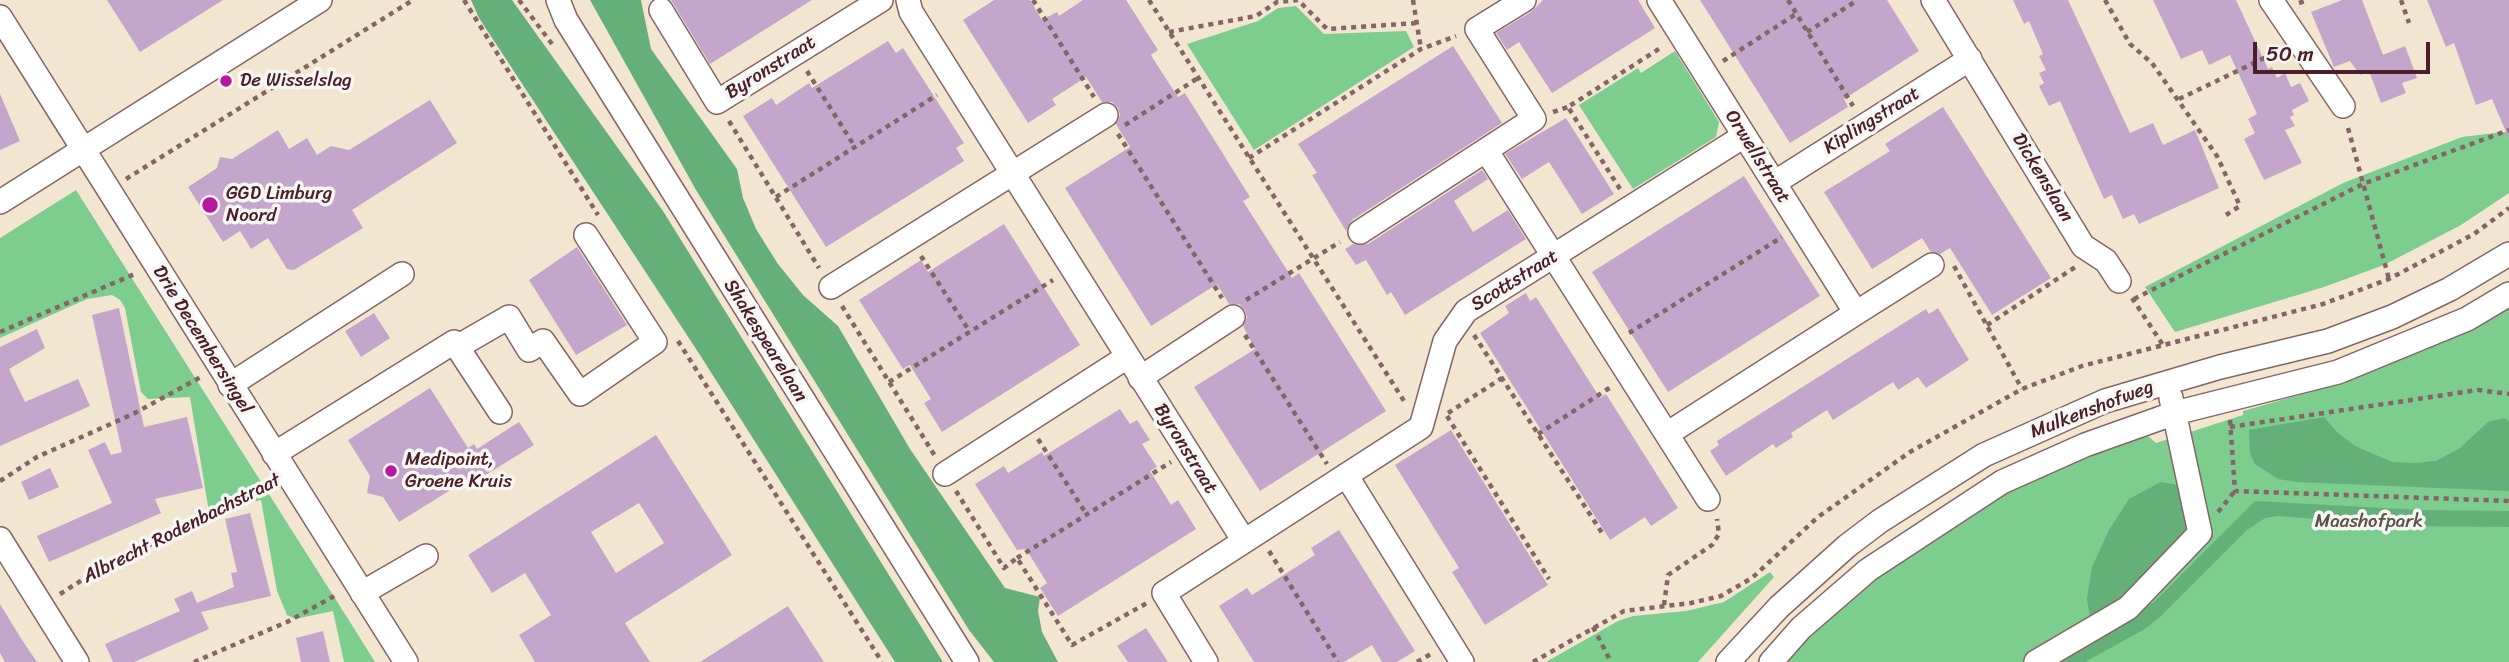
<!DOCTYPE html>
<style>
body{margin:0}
#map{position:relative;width:2509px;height:662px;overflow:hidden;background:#f3e6d1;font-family:Sriracha,sans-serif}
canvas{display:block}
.scale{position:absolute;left:2253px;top:42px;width:177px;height:32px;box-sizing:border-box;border:4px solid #4a1f2b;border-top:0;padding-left:9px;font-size:21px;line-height:24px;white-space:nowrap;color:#4a1f2b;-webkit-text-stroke:5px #f6f6f2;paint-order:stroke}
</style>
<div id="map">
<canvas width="2509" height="662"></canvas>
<div class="scale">50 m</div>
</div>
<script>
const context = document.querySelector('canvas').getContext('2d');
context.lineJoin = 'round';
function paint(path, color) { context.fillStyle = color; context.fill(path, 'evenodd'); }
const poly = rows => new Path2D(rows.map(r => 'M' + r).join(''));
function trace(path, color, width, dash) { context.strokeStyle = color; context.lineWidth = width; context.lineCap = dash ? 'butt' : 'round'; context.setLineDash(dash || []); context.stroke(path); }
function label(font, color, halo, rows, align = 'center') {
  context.font = font + ' Sriracha,sans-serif'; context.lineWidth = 7; context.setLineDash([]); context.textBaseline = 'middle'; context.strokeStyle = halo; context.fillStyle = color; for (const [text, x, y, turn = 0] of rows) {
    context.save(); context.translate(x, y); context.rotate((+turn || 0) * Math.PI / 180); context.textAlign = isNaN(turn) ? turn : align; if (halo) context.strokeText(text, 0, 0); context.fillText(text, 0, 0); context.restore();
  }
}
const green = poly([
 [1296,6,1324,34,1406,31,1414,47,1254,150,1187,44,1258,21,1278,8],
 [1675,51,1719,122,1716,137,1633,189,1579,105,1638,68,1641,73],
 [2503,132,2509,132,2509,193,2461,225,2384,265,2324,287,2175,332,2145,287,2343,183,2462,137],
 [76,190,350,622,375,662,344,662,333,611,295,619,287,615,277,591,261,500,209,512,190,397,148,399,141,392,125,308,120,300,112,295,87,299,0,338,0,238],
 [2509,303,2509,662,1779,662,1817,622,1975,504,2065,463,2148,436,2156,443,2243,415,2243,411,2348,381,2418,351],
 [1770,572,1774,577,1698,662,1546,662,1618,621,1633,616,1686,611,1724,602]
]);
const forest = poly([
 [471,0,512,0,663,211,943,662,895,662,700,355,479,18],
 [590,0,641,0,651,49,737,169,743,198,756,229,778,264,803,295,838,326,910,449,1005,588,1040,597,1038,611,1042,632,1058,662,994,662,969,630,696,190],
 [2324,417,2337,432,2355,446,2392,462,2414,463,2436,461,2460,448,2488,422,2504,418,2509,421,2509,491,2297,482,2278,479,2255,464,2250,453,2249,430],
 [2161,482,2178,485,2187,531,2121,601,2090,619,2087,598,2092,567,2109,530,2129,499],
 [2255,501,2420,510,2509,511,2509,527,2406,526,2278,516,2265,518,2247,530,2160,617,2143,630,2085,662,2054,662,2122,625,2154,602]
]);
const building = poly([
 [107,0,223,0,140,52],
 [671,0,812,0,710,64],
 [994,0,1030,0,1042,20,1057,12,1059,16,1083,0,1126,0,1158,50,1151,55,1161,71,1178,97,1185,93,1250,197,1243,201,1292,278,1299,273,1386,411,1260,491,1194,387,1255,349,1243,326,1247,317,1245,310,1239,304,1229,304,1217,284,1151,326,1065,188,1130,147,1116,124,1120,115,1118,108,1112,102,1102,102,1086,77,1052,99,1056,105,1028,123,963,20],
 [1543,0,1638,0,1655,28,1552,93,1519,42,1507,50,1496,33,1531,12],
 [1700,0,1887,0,1919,51,1844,99,1848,107,1790,143],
 [2013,0,2068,0,2130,133,2153,123,2163,145,2195,130,2219,188,2139,224,2134,214,2123,219,2112,195,2104,199,2060,101,2049,106,2039,86,2044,83,2039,73,2046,70,2039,56,2043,54,2029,21,2024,24],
 [2153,0,2236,0,2268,69,2272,67,2277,78,2285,73,2291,87,2300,83,2309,101,2292,110,2294,115,2290,117,2295,126,2285,130,2302,163,2264,180,2244,139,2255,133,2248,119,2257,114,2230,55,2209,65,2202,50,2181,59],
 [2342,0,2362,0,2383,55,2405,46,2417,78,2402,83,2406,93,2381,103,2369,71,2360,75,2350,61,2334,67,2311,12],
 [2427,0,2509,0,2509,139,2492,99,2476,105,2454,43,2446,47],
 [888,41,896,53,903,48,964,143,956,148,964,161,826,247,743,116,772,98,776,105,809,83,812,88],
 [1453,46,1502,123,1352,220,1346,231,1312,175,1317,173,1298,144],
 [0,94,20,141,0,150],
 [430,100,457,143,352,210,363,228,294,270,287,269,268,238,251,249,240,231,223,242,188,187,217,168,220,157,232,159,278,130,289,149,307,138,317,155,331,146,349,150],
 [1943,107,2051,278,1992,315,1950,248,1940,254,1930,251,1922,238,1872,269,1824,192,1890,151,1885,144],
 [1566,118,1614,194,1582,214,1549,162,1522,179,1505,154],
 [1482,170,1488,179,1454,201,1473,232,1508,210,1526,239,1405,315,1391,292,1387,295,1366,260,1356,265,1345,249,1353,244,1368,244],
 [1744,176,1820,296,1668,392,1592,272],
 [1004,224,1080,345,942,432,924,403,931,399,910,365,903,369,859,300,921,260,928,272],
 [577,247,627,325,576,355,529,280],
 [1526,293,1530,301,1536,297,1600,398,1606,394,1678,508,1651,526,1645,517,1610,540,1480,333,1509,313,1505,306],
 [119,308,144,427,187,417,203,488,155,499,161,513,49,562,37,536,112,503,88,450,105,442,111,455,122,452,92,315],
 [1938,308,1969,360,1926,388,1918,377,1898,390,1893,382,1833,420,1827,410,1791,433,1793,437,1776,448,1773,444,1726,476,1710,451,1719,445,1717,441,1926,309,1929,314],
 [374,313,390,338,361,357,345,331],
 [37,329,45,348,9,369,25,402,78,379,90,406,0,446,0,347],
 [430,388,468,448,474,444,477,449,519,422,534,445,484,476,481,471,399,522,383,497,367,493,370,476,348,440],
 [1120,409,1130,424,1137,420,1150,440,1142,444,1157,467,1150,471,1171,505,1178,500,1196,529,1058,616,1040,588,1047,583,1026,549,1017,550,975,484,1004,466,1008,473,1042,452,1044,456],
 [1451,430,1548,585,1485,625,1452,572,1459,568,1395,465],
 [656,435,732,555,625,623,650,662,535,662,519,635,551,615,525,573,492,593,468,555],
 [639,503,664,543,616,573,591,532],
 [50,468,59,487,29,500,21,482],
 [250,513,271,596,201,612,209,629,134,662,113,662,105,644,180,611,174,599,192,591,197,603,234,587,231,573,237,572,225,519],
 [1339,530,1415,651,1397,662,1382,662,1372,645,1344,662,1254,662,1219,606,1247,588,1252,595,1315,555,1311,548],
 [0,604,22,640,37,662,5,662,0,653],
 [788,606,824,662,700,662],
 [1146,628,1168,662,1128,662,1117,646],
 [323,631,330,662,301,662,296,638]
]);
const path = poly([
 [464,0,598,215],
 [519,0,552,44],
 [1033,0,1094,97],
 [1149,0,1404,401],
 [1413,0,1421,49],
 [1788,0,1853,106],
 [2105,0,2130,44,2152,63,2217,156,2240,206,2226,215],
 [2401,0,2409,23],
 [2299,3,2308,0],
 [1169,32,1256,16,1277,2,1298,0,1327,29,1417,23],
 [1807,32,1858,0],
 [1723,61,1796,14],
 [807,71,855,147],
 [2179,99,2279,51],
 [1553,112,1568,107],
 [729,121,819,268],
 [1125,125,1198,78],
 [2348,128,2389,279],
 [1118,134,1222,298],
 [1249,158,1421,49,1456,36],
 [126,179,413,0],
 [1620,189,1568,107,1662,47],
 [776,197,937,95],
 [921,256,970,332],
 [1954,266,2022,389],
 [2132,298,2163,345],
 [2134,299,2363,184,2509,130],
 [1246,300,1340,242],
 [842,306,935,456],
 [1987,325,2077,266],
 [0,332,137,273],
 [1629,333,1782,237],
 [1245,335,1327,464],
 [1474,335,1604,536],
 [678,341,882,662],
 [889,382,1053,280],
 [1448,413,1502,378],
 [1447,416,1549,579],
 [2230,420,2235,491,2509,501],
 [2230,427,2478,390,2509,394],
 [1538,434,1611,387],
 [1038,439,1087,515],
 [0,481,37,457,133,414,201,377],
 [956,491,1004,568,1017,558,1072,645,1147,603],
 [2218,512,2235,491],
 [1269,551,1338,662],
 [1017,558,1171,462],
 [60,594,112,561,203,522,269,486],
 [1664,605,1668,575,1712,545,1719,534,1717,519],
 [1593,627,1611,662],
 [194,662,287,622,338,594],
 [1417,662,1431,654],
 [1533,662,1624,611,1691,603,1721,596,1752,578,1818,517,1910,452,2022,389,2082,366,2323,304,2389,279,2474,234,2509,208]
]);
const minor = poly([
 [558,0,566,20,967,662],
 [908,0,911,12,1244,541],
 [1659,0,1856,313,1667,434],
 [1933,0,2083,246,2106,261,2119,281],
 [2271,0,2343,106],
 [661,10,717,102,881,0],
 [0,17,406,662],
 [1486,150,1708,499],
 [1774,183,1970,59],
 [0,202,320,0],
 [1360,232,1534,119,1477,29,1524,0],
 [831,287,1106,115],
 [1856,313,1932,265],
 [457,347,509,317,529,350,543,341,580,394,655,342,586,235],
 [1140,378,1233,317],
 [230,385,402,274],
 [274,454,454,342,500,412],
 [945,474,1127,357],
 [1346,475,1462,662],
 [0,539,77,662],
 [362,593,426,556],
 [1206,662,1164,593,1421,427,1445,341,1466,311,1744,136],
 [1728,662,1779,607,1847,546,1880,521,1984,455,2105,401,2220,367,2328,341,2392,317,2450,289,2509,254],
 [1771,662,1801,628,1868,570,2002,482,2085,445,2175,413,2338,372,2467,319,2509,294],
 [2036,662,2128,608,2200,533,2171,398]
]);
const markers = [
 [226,81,7,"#b5179e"],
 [210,205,9,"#b5179e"],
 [391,471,7,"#b5179e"]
];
const streetNames = [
 ["Byronstraat",771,68,-32],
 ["Kiplingstraat",1872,121,-32],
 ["Orwellstraat",1757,157,58],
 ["Dickenslaan",2042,178,59],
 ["Scottstraat",1515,281,-32],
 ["Drie Decembersingel",202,340,58],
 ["Shakespearelaan",765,341,58],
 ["Mulkenshofweg",2092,410,-21],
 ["Byronstraat",1185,449,58],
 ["Albrecht Rodenbachstraat",182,529,-27]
];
const poiNames = [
 ["De Wisselslag",240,81],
 ["GGD Limburg",226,194],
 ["Noord",226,216],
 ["Medipoint,",405,460],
 ["Groene Kruis",405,482]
];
const parkNames = [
 ["Maashofpark",2369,522]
];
paint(green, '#7ccd8e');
paint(forest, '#65b079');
paint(building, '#c4a6cc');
trace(minor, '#856565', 26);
trace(path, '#856565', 4.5, [5, 5]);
trace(minor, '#fff', 23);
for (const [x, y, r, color] of markers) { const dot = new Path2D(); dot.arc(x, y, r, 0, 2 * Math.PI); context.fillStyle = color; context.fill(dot); trace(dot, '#f6f6f2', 2.5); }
label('19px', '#4a1f2b', '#f6f6f2', streetNames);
label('19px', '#4a1f2b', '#f6f6f2', poiNames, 'left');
label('19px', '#595349', '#f6f6f2', parkNames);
</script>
